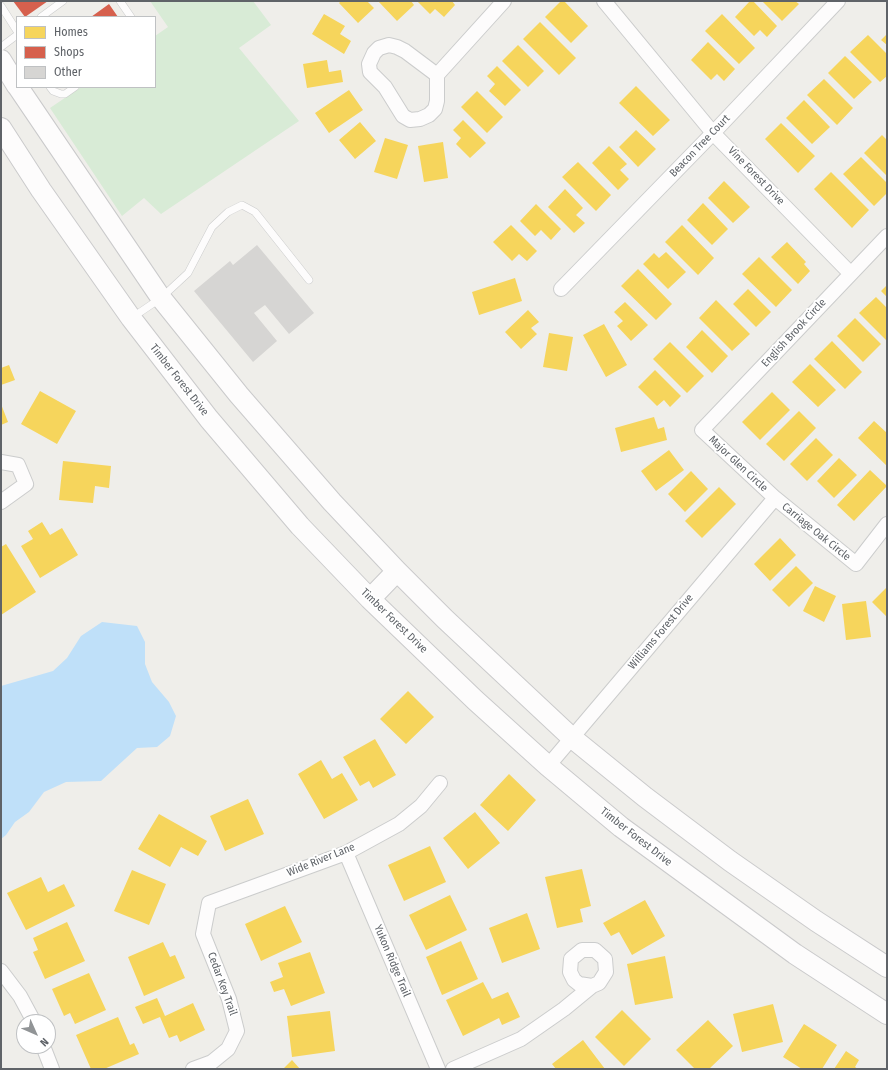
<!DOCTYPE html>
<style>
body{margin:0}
#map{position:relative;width:888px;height:1070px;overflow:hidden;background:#efeeea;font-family:"Fira Sans Condensed",sans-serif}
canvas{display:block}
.frame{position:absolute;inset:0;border:2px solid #5f6368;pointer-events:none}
.legend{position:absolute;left:16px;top:16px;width:140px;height:72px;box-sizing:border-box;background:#fff;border:1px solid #bfc1c3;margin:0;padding:5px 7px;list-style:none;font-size:12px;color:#5f6368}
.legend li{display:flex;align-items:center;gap:8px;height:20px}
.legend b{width:20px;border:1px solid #bfc1c3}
.north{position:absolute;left:16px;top:1014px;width:40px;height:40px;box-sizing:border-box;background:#fff;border:1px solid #bfc1c3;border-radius:50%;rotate:135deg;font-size:11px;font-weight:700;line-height:16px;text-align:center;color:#5f6368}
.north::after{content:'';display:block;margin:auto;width:14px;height:18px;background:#919496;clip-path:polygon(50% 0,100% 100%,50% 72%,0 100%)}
</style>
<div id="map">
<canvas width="888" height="1070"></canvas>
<div class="frame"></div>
<ul class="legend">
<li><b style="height:11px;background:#f6d55c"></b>Homes</li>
<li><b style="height:11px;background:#d6604d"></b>Shops</li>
<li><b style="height:11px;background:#d6d5d3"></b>Other</li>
</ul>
<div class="north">N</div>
</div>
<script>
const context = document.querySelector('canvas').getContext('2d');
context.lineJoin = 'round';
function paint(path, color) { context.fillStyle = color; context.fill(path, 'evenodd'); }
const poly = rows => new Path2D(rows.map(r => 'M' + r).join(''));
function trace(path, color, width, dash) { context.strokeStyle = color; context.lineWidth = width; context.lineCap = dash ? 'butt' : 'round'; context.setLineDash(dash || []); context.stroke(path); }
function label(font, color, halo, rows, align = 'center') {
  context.font = font + ' "Fira Sans Condensed",sans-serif'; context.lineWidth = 4; context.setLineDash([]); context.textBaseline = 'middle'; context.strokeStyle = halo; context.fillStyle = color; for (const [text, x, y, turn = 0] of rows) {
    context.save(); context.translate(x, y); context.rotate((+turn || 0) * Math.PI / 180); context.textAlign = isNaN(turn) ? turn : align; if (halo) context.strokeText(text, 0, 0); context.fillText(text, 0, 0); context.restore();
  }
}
const green = poly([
 [150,1,253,1,271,25,239,48,299,121,161,214,144,198,122,216,50,108,81,87,155,87,155,36,168,27]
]);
const water = poly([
 [102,622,137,626,145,642,145,664,152,682,169,702,176,716,170,736,157,747,137,748,101,781,66,782,44,792,29,812,15,822,6,835,1,839,1,686,53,671,67,658,81,636]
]);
const homes = poly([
 [341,1,367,1,374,8,358,23,339,3],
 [378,1,411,1,414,5,397,21],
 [417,1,452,1,455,5,444,17,435,9,430,14],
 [561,1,564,1,588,26,571,43,545,17],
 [750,1,753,1,777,26,767,37,760,30,754,36,735,17],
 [762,1,795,1,799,4,782,21],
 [324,14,345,26,340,34,351,41,344,54,312,34],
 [722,14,755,48,739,64,705,31],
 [540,22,576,58,559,75,523,39],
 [887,34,887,45,881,40],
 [868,35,887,54,887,76,880,82,850,52],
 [708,42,735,69,724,81,717,74,711,80,691,60],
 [518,45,544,71,528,87,502,61],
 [845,56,872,82,854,99,828,73],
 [327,60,329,72,341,70,343,82,307,88,303,64],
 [497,66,521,90,505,106,489,91,495,84,487,76],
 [824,79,853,108,837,125,807,95],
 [636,86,670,120,653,136,619,103],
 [349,90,363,110,329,133,315,113],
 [477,91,503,117,487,133,461,107],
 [804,100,830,127,812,144,786,118],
 [463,120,486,143,470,158,456,144,461,138,453,130],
 [360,122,376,141,355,159,339,140],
 [781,123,815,156,798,173,765,139],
 [636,130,656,149,638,167,619,147],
 [882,135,887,140,887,176,864,153],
 [385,138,408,145,397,179,374,172],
 [443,142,448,178,424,182,418,146],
 [609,146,627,164,620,170,629,179,618,190,592,163],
 [861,157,887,183,887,193,874,206,843,174],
 [578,162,611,195,596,211,562,177],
 [831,172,869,210,852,228,814,189],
 [724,181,750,207,733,223,708,198],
 [565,189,583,208,576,215,585,223,574,233,548,207],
 [703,203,728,229,712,245,687,220],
 [536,204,561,229,551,240,541,230,535,236,520,221],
 [511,225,537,251,527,261,519,254,512,261,493,242],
 [682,225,714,258,698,275,665,242],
 [787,242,806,262,804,264,810,271,798,284,771,257],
 [666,252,686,272,668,289,643,264,654,253,659,258],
 [759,257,792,290,776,307,742,274],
 [638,269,672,304,656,320,621,286],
 [515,278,522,301,479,315,472,292],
 [887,285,887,297,881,291],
 [748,289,771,312,756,327,733,304],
 [876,297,887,308,887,341,859,313],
 [716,300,750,334,732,351,699,318],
 [625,302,648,325,631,341,617,326,623,321,614,312],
 [528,310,539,322,531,328,537,334,521,349,505,332],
 [855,318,881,344,863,362,837,336],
 [604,324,627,365,606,377,583,335],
 [702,330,728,356,712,373,686,347],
 [549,333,573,337,567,371,543,367],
 [832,341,862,372,845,389,814,359],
 [670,342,704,376,687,393,653,359],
 [810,364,836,390,818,407,792,382],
 [9,365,15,380,1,385,1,368],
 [655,370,681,396,670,407,664,400,657,406,638,387],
 [40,391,76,411,57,444,21,424],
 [772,392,790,410,760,440,742,422],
 [1,404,8,422,1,425],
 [799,411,816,428,784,461,766,444],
 [654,417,658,429,664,427,667,440,621,452,615,428],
 [874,421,887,433,887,466,858,438],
 [816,438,833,455,807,481,790,464],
 [669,450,684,470,656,491,641,471],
 [839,458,857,475,834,498,817,481],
 [63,461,111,466,109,488,95,486,93,503,59,500],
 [870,470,887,486,854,521,837,505],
 [691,471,708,489,685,512,668,494],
 [719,487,736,504,702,538,685,521],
 [42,522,50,535,62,528,78,555,40,578,21,546,33,539,28,531],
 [780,538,796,555,770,581,754,564],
 [6,544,36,592,1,615,1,547],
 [796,566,813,583,789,607,772,590],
 [815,586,836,596,824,622,803,611],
 [887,587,887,617,872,602],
 [866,601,871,637,846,640,842,604],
 [408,691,434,717,406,744,380,719],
 [375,739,396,775,373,788,369,781,360,786,343,757],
 [321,760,332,779,342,773,358,800,324,819,298,774],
 [509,774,536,800,508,831,480,805],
 [248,799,264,834,225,851,210,816],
 [475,812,500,843,468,869,443,838],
 [159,814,207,841,198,856,181,847,170,867,138,849],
 [430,846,446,882,404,901,388,865],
 [582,869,591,906,580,909,583,922,557,928,545,877],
 [132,870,166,884,149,925,114,911],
 [41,877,48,892,64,884,75,906,26,930,7,893],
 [450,895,467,930,426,950,409,915],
 [645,900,665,936,632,955,619,932,611,936,603,923],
 [285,906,302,942,261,961,245,924],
 [527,913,540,949,502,963,489,928],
 [67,922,85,961,45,979,33,952,38,950,33,938],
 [461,941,478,979,442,995,426,957],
 [163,942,170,957,175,955,185,978,144,996,128,957],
 [310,952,325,993,291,1006,284,989,274,992,270,982,283,977,278,963],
 [665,956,673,998,635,1005,627,964],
 [89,973,106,1010,75,1024,70,1013,64,1016,52,989],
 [483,982,492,999,508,992,520,1017,502,1025,499,1018,463,1036,446,1000],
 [157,998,165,1016,193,1003,205,1030,180,1042,177,1035,169,1038,160,1017,143,1024,135,1007],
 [773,1004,783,1042,742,1052,733,1014],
 [622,1010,651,1039,624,1066,595,1037],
 [330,1011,335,1051,292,1057,287,1016],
 [118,1017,130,1045,134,1043,139,1054,104,1069,91,1069,76,1035],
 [708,1020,733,1046,709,1069,695,1069,676,1050],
 [804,1024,837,1045,822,1069,802,1069,783,1057],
 [583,1040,605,1069,556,1069,552,1064],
 [846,1051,859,1060,855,1067,858,1069,834,1069],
 [292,1060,300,1069,283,1069]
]);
const shops = poly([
 [13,1,48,1,25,17],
 [109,4,118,17,91,17]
]);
const building = poly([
 [257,245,314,313,289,334,265,305,254,313,277,341,253,362,194,291,230,261,233,265]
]);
const lane = poly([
 [120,1,131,17],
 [1,6,17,31],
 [41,17,63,1],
 [1,47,17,35],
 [50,87,53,91,61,94,65,94,75,87],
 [133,317,161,298,188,273,212,227,228,212,242,205,255,212,309,280]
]);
const street = poly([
 [604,1,713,133,850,273],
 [437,75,405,51,397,47,389,45,379,48,374,53,369,64,370,72,385,87,403,116,410,120,420,119,429,115,435,109,437,101,437,75,504,1],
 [887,236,702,430,775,498,856,564,887,524],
 [561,289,713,133,838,1],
 [1,462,18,465,26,484,1,502],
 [548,766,775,498],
 [346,853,438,1069],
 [1,971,20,996,34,1022],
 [43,1046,52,1069],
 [193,1069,212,1062,228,1049,237,1031,229,999,203,934,209,903,346,853,399,824,421,806,440,783],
 [453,1069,521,1039,564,1009,592,986,599,983,606,972,605,959,595,950,582,950,571,959,570,972,574,980,579,984,592,986]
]);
const secondary = poly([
 [1,60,17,86],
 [18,87,161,298,239,395,332,502,397,571,445,619,571,737,645,797,730,861,816,921,887,967],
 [1,128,41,190,131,318,209,419,300,526,370,599,475,700,548,766,621,827,795,954,887,1014],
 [370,599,397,571]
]);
const streetNames = [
 ["Beacon Tree Court",700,146,-46],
 ["Vine Forest Drive",756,176,46],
 ["English Brook Circle",794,333,-47],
 ["Timber Forest Drive",179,380,52],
 ["Major Glen Circle",738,464,43],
 ["Carriage Oak Circle",816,532,39],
 ["Timber Forest Drive",394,621,44],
 ["Williams Forest Drive",661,632,-50],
 ["Timber Forest Drive",636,837,38],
 ["Wide River Lane",321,860,-22],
 ["Yukon Ridge Trail",392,961,67],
 ["Cedar Key Trail",222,984,70]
];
paint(green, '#d8ebd6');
paint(water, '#bfe0f9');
paint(homes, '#f6d55c');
paint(shops, '#d6604d');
paint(building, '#d6d5d3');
trace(lane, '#cbcccc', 8);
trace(street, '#cbcccc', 16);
trace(secondary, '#cacacb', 22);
trace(lane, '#fdfcfc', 7);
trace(street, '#fdfcfc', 14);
trace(secondary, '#fdfcfc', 20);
label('11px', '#5f6368', '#fff', streetNames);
</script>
